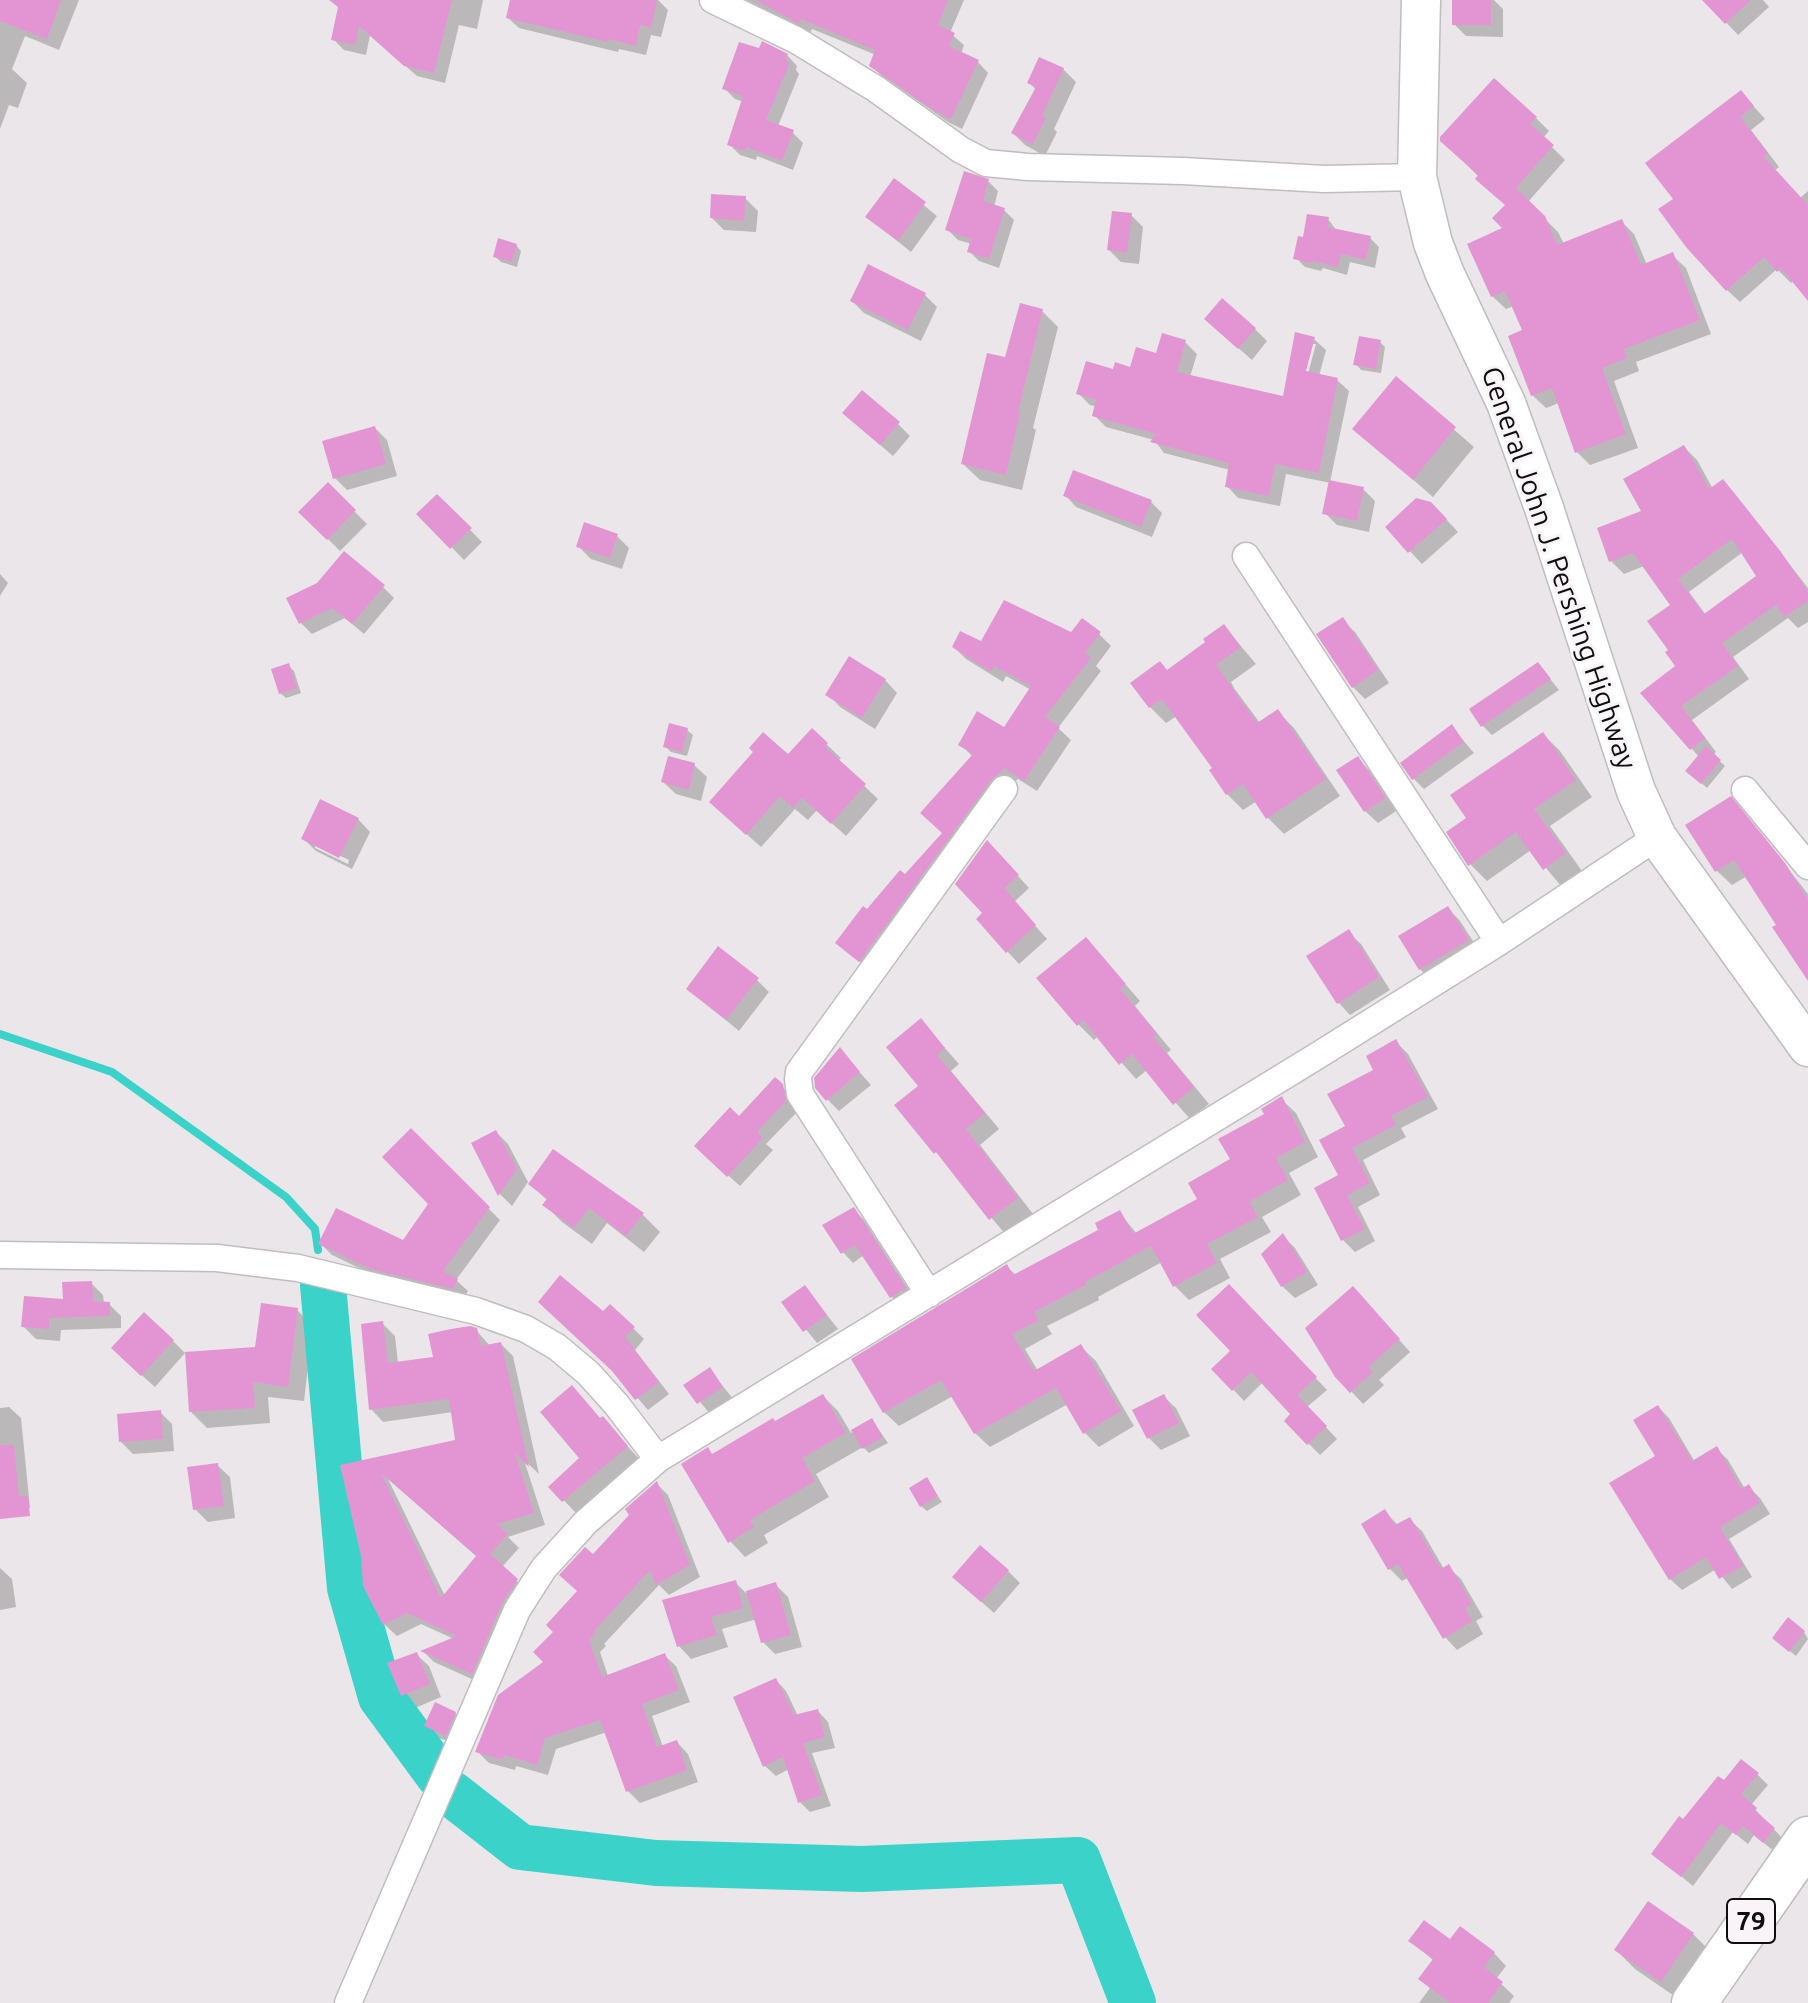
<!DOCTYPE html>
<style>
body{margin:0}
canvas{display:block;background:#eae6e9}
</style>
<canvas width="1808" height="2003"></canvas>
<script>
const context = document.querySelector('canvas').getContext('2d');
context.lineJoin = 'round';
function paint(path, color) { context.fillStyle = color; context.fill(path, 'evenodd'); }
const poly = rows => new Path2D(rows.map(r => 'M' + r).join(''));
function trace(path, color, width, dash) { context.strokeStyle = color; context.lineWidth = width; context.lineCap = dash ? 'butt' : 'round'; context.setLineDash(dash || []); context.stroke(path); }
function label(font, color, halo, rows, align = 'center') {
  context.font = font + ' Ubuntu,sans-serif'; context.lineWidth = 6; context.setLineDash([]); context.textBaseline = 'middle'; context.strokeStyle = halo; context.fillStyle = color; for (const [text, x, y, turn = 0] of rows) {
    context.save(); context.translate(x, y); context.rotate((+turn || 0) * Math.PI / 180); context.textAlign = isNaN(turn) ? turn : align; if (halo) context.strokeText(text, 0, 0); context.fillText(text, 0, 0); context.restore();
  }
}
const shadow = poly([
 [0,0,79,0,59,50,25,36,12,69,27,83,18,108,9,105,0,129],
 [341,0,483,0,477,29,459,25,445,83,417,76,370,35,366,55,344,50,333,39],
 [512,0,658,0,668,10,661,37,651,35,646,55,619,49,618,52,519,28,508,18],
 [746,0,964,0,950,33,964,45,961,54,978,62,988,73,962,129,948,122,882,76,871,65,876,55,812,29,810,33],
 [1454,0,1494,0,1503,9,1503,37,1466,36,1454,24],
 [1705,0,1763,0,1769,7,1738,35],
 [787,55,797,66,796,70,799,74,778,126,792,132,803,143,793,170,757,156,756,160,740,155,729,144,744,102,735,99,724,88],
 [1063,69,1076,82,1054,129,1057,132,1045,156,1025,145,1013,133,1036,90,1029,82],
 [1741,92,1765,119,1751,130,1779,167,1775,170,1800,198,1808,191,1808,298,1794,280,1791,283,1777,269,1740,302,1727,290,1675,199],
 [1536,118,1549,131,1543,138,1565,160,1528,202,1558,232,1564,244,1621,221,1634,234,1647,265,1672,255,1686,268,1711,334,1636,362,1639,371,1614,381,1638,448,1590,465,1577,452,1559,403,1546,408,1532,395,1525,331,1514,306,1506,309,1492,296,1505,229,1507,205,1456,154],
 [894,181,937,216,911,252,867,217],
 [988,181,998,191,994,207,1004,210,1014,220,999,268,979,261,969,251,972,244,958,240,948,230],
 [745,198,758,211,756,232,724,230,712,218],
 [1131,215,1143,227,1139,264,1121,262,1109,250],
 [1328,219,1337,231,1370,238,1379,247,1375,268,1350,262,1347,275,1323,268,1321,271,1305,267,1296,258,1305,240],
 [516,245,521,251,517,267,501,262,495,256],
 [925,295,937,307,921,341,864,313,852,301],
 [1042,311,1058,327,1033,428,1036,430,1022,490,980,480,963,464,1007,360],
 [1255,329,1267,341,1252,360,1219,331],
 [1297,334,1314,339,1326,350,1319,376,1337,380,1349,391,1330,482,1363,489,1375,501,1369,532,1337,525,1325,513,1331,483,1286,474,1280,506,1238,498,1227,486,1230,470,1164,453,1154,440,1106,427,1094,415,1097,407,1090,405,1079,394,1087,364,1114,372,1116,365,1131,369,1137,350,1158,355,1163,336,1185,342,1197,354,1190,377,1284,398],
 [1311,344,1316,344,1306,381,1302,380],
 [1380,342,1385,347,1381,373,1361,370,1356,364],
 [1396,379,1474,447,1433,497,1355,429],
 [898,424,910,436,893,456,857,425],
 [375,428,387,440,397,476,347,490,335,478],
 [1684,447,1697,460,1713,489,1723,481,1735,494,1808,588,1808,622,1798,628,1788,618,1733,657,1749,679,1692,720,1716,752,1713,755,1725,766,1707,788,1688,771,1699,757,1643,693,1678,666,1670,650,1672,605,1644,566,1624,574,1611,561],
 [1743,552,1759,576,1706,615,1689,592],
 [328,485,367,524,340,551,301,512],
 [437,496,482,542,464,560,419,514],
 [1066,496,1151,502,1162,513,1152,537,1076,507],
 [1444,517,1458,532,1422,564,1387,527],
 [617,536,629,548,622,569,591,559,578,546],
 [0,574,8,583,0,596],
 [383,587,394,598,364,634,345,618,312,634,301,623,289,599],
 [1342,620,1355,632,1389,683,1365,699,1353,687],
 [1224,626,1256,664,1231,682,1234,688,1260,723,1277,711,1294,728,1340,796,1284,834,1268,818,1257,801,1243,810,1227,794,1215,769,1177,716,1166,723,1150,707,1168,671,1208,642],
 [1099,634,1111,646,1096,666,1101,671,1058,728,1071,740,1037,791,1018,779,1003,791,872,972,838,943,945,834,973,757,960,744,1004,730,1031,690,1006,676,1003,682,966,659,954,647],
 [1538,664,1559,690,1492,735,1482,725],
 [289,666,294,671,301,693,286,698,280,693],
 [885,680,897,693,875,729,840,707,828,694],
 [1452,727,1474,753,1424,789,1413,778],
 [687,730,693,735,687,756,671,752,665,746],
 [812,731,841,758,838,761,878,799,846,836,817,810,808,820,795,809,761,847,725,815,788,757],
 [1543,734,1560,751,1592,797,1550,826,1582,871,1561,886,1531,850,1487,881,1470,864,1468,819],
 [1358,759,1370,771,1396,811,1378,823,1365,811],
 [694,765,707,777,701,801,676,794,663,782],
 [1730,799,1745,814,1808,894,1808,975,1747,876,1732,885,1717,871],
 [358,819,370,832,352,869,316,851,303,838],
 [315,844,349,860,348,864,315,848],
 [999,855,1029,888,1014,902,1047,939,1019,964,1007,951],
 [1448,908,1460,921,1480,952,1432,981,1420,969],
 [1348,932,1361,944,1390,990,1350,1015,1338,1002],
 [1086,939,1140,1001,1135,1006,1171,1050,1167,1053,1209,1104,1190,1119,1147,1070,1136,1079,1098,1036,1094,1040,1078,1024],
 [757,980,769,992,739,1031,688,989],
 [921,1021,959,1064,951,1071,999,1129,980,1145,1033,1214,1006,1235,897,1105,921,1086],
 [1396,1042,1408,1054,1438,1109,1401,1128,1406,1137,1363,1160,1380,1195,1358,1207,1375,1241,1355,1252,1343,1240,1341,1176,1347,1127,1376,1070],
 [840,1050,871,1085,839,1111,827,1099],
 [775,1080,793,1097,796,1113,766,1144,773,1150,740,1186,708,1157,739,1118],
 [1281,1099,1296,1113,1318,1157,1289,1173,1301,1195,1262,1217,1271,1232,1220,1259,1230,1278,1189,1300,1175,1286,1162,1262,1098,1297,1099,1300,1047,1326,1052,1334,1025,1349,1038,1371,1081,1347,1096,1361,1134,1426,1099,1447,1084,1432,1068,1404,990,1447,975,1433,953,1396,899,1426,884,1412,1007,1267,1016,1275,1101,1231,1119,1212,1137,1234,1200,1200],
 [411,1131,500,1220,456,1280,468,1291,464,1299,384,1280,332,1255,321,1244,404,1242,431,1203],
 [496,1132,508,1144,528,1182,512,1206,500,1194,474,1144],
 [530,1183,642,1214,660,1232,644,1252,607,1223,592,1244,562,1222,545,1205,548,1201],
 [854,1210,864,1220,915,1299,902,1307,892,1297,864,1255,853,1263,843,1252],
 [1283,1236,1295,1248,1318,1285,1295,1298,1282,1286],
 [91,1283,103,1295,104,1303,109,1304,121,1316,121,1328,61,1330,60,1341,36,1339,24,1327],
 [805,1287,838,1329,817,1343,784,1302],
 [1240,1298,1327,1390,1307,1407,1337,1439,1320,1455,1286,1421,1293,1414,1263,1382,1244,1401,1214,1369,1233,1351],
 [1365,1301,1410,1352,1379,1380,1384,1385,1363,1404,1337,1376],
 [297,1310,313,1326,304,1401,268,1397,270,1423,207,1428,191,1412],
 [604,1314,633,1328,644,1339,635,1350,669,1394,648,1410,616,1373],
 [382,1323,395,1336,398,1363,435,1358,476,1330,490,1346,501,1344,513,1356,539,1474,524,1460,545,1525,508,1537,519,1548,502,1567,529,1593,485,1685,434,1662,423,1651,454,1639,421,1624,397,1636,384,1624,363,1556,343,1467,457,1442,453,1412,383,1422,371,1409],
 [388,1479,478,1557,445,1596],
 [173,1341,185,1353,155,1387,126,1361],
 [709,1369,734,1400,711,1415,686,1385],
 [823,1396,838,1411,851,1433,872,1420,888,1443,869,1453,863,1447,816,1474,829,1497,764,1535,768,1543,745,1557,730,1541,714,1456],
 [1163,1396,1176,1408,1190,1436,1161,1450,1149,1438,1135,1411],
 [9,1407,21,1418,30,1508,6,1510,0,1504,0,1408],
 [1658,1407,1669,1418,1695,1462,1717,1449,1728,1460,1745,1489,1749,1487,1760,1498,1770,1514,1729,1539,1752,1577,1732,1589,1716,1569,1682,1590,1670,1579,1612,1484,1658,1456],
 [160,1412,172,1424,174,1451,133,1454,121,1442],
 [603,1419,639,1459,576,1513,551,1487,582,1458],
 [217,1465,230,1477,235,1518,208,1522,195,1509],
 [927,1480,942,1502,927,1511,921,1506],
 [657,1484,668,1495,700,1577,669,1595,659,1585,604,1644,606,1646,600,1652,608,1676,664,1655,676,1666,690,1702,652,1716,663,1747,677,1742,688,1754,698,1782,640,1803,628,1791,607,1732,556,1749,548,1775,516,1766,515,1770,489,1763,477,1751,546,1662,556,1632,579,1591,593,1557],
 [1385,1512,1398,1525,1409,1519,1422,1531,1444,1569,1448,1567,1461,1579,1483,1617,1476,1621,1483,1634,1457,1650,1445,1637,1409,1577,1402,1581,1390,1569],
 [0,1568,12,1579,16,1607,0,1610],
 [1008,1571,1020,1583,994,1613,967,1589],
 [735,1582,746,1593,776,1585,788,1597,802,1647,775,1654,763,1642,757,1619,722,1629,728,1647,691,1659,679,1646,665,1601],
 [1804,1632,1808,1639,1796,1656,1780,1643],
 [416,1654,429,1666,441,1697,415,1708,402,1695],
 [776,1680,786,1691,798,1716,818,1711,828,1722,835,1748,812,1753,831,1806,810,1812,800,1802,789,1769,776,1776,765,1766],
 [455,1713,467,1726,459,1745,439,1738,427,1726],
 [1757,1774,1768,1785,1751,1805,1784,1840,1775,1852,1754,1835,1748,1844,1733,1832,1693,1886,1654,1854,1724,1783],
 [1693,1934,1712,1953,1680,2000,1635,1969,1616,1950],
 [1411,1941,1451,1942,1494,1953,1506,1966,1496,1979,1514,1996,1509,2003,1419,2003,1430,1988,1421,1979,1434,1961]
]);
const stream = poly([
 [0,1034,112,1072,286,1197,315,1229,318,1250]
]);
const river = poly([
 [323,1285,350,1588,381,1697,439,1776],
 [452,1794,520,1847,656,1863,862,1869,1078,1860,1133,2003]
]);
const building = poly([
 [0,0,61,0,47,39,0,21],
 [329,0,452,0,434,73,404,66,359,26,355,45,331,40,338,7],
 [510,0,657,0,651,28,640,25,636,46,608,39,608,42,506,18],
 [756,0,948,0,938,25,955,33,949,46,979,60,951,119,935,111,869,66,875,50,801,19,799,24],
 [1452,0,1491,0,1491,25,1452,25],
 [1702,0,1751,0,1725,24],
 [762,41,788,54,785,60,790,62,766,120,794,130,782,161,746,147,745,151,727,145,743,96,722,89,739,42,759,48],
 [1039,57,1064,68,1042,116,1046,118,1032,145,1011,133,1036,87,1027,83],
 [1494,78,1537,117,1530,124,1554,145,1516,188,1545,216,1557,245,1622,219,1641,265,1673,252,1700,320,1624,349,1627,358,1602,368,1626,434,1575,453,1552,388,1531,396,1508,336,1522,330,1505,291,1491,297,1467,244,1502,228,1492,218,1505,205,1475,179,1478,175,1440,141,1440,137],
 [1741,90,1754,106,1740,117,1768,153,1764,157,1808,205,1808,301,1781,268,1777,272,1764,257,1726,291,1686,247,1658,209,1673,199,1645,163],
 [964,171,989,179,983,201,1005,208,989,259,967,252,971,239,945,230],
 [894,178,926,202,898,241,865,217],
 [711,194,746,196,744,221,710,218],
 [1112,211,1132,213,1127,253,1107,250],
 [1307,214,1329,217,1327,227,1371,236,1366,260,1341,254,1338,267,1314,261,1315,259,1311,263,1293,259,1298,236,1303,237],
 [498,238,517,244,512,262,493,257],
 [868,264,926,293,908,330,850,301],
 [1222,298,1256,328,1238,349,1204,319],
 [1020,303,1043,309,1018,412,1020,412,1006,475,961,464,987,353,1005,357],
 [1295,332,1315,337,1306,371,1338,378,1319,473,1275,464,1269,496,1225,487,1229,463,1150,442,1156,434,1092,416,1096,400,1076,394,1086,361,1113,369,1115,362,1130,367,1136,347,1156,353,1162,333,1186,340,1177,372,1283,396],
 [1359,336,1381,340,1376,369,1353,365],
 [1396,376,1456,427,1413,480,1352,429],
 [862,390,900,422,880,445,842,413],
 [375,426,386,464,333,479,322,441],
 [1684,445,1709,489,1723,479,1781,552,1808,592,1808,601,1784,617,1776,605,1722,643,1738,666,1681,706,1705,738,1690,750,1640,693,1675,666,1665,652,1668,650,1647,621,1670,605,1633,553,1609,562,1597,528,1641,511,1623,479],
 [1732,539,1756,576,1704,614,1678,579],
 [1073,470,1152,500,1141,527,1063,496],
 [1329,480,1364,487,1357,521,1322,514],
 [328,482,356,510,327,540,298,512],
 [437,494,472,528,450,549,416,514],
 [1416,498,1431,502,1447,519,1408,553,1385,527],
 [584,522,618,534,610,558,576,547],
 [344,551,385,585,352,624,332,608,299,624,286,598,317,583],
 [1004,600,1071,632,1082,618,1101,632,1085,653,1091,658,1045,717,1060,727,1024,781,1005,768,991,780,859,962,835,943,863,906,867,909,900,870,905,874,942,833,920,813,973,754,958,745,977,711,1004,727,1031,686,994,666,991,672,952,647,960,631,981,641],
 [1343,617,1378,670,1352,688,1316,634],
 [1224,624,1241,647,1216,665,1219,669,1257,723,1278,709,1326,779,1266,819,1243,784,1226,795,1209,770,1212,768,1162,699,1149,708,1130,683,1160,661,1167,670,1205,642,1203,639],
 [849,656,886,679,862,718,825,695],
 [1538,662,1551,679,1481,727,1469,709],
 [289,663,297,688,279,694,271,669],
 [669,723,688,728,682,752,663,747],
 [1452,724,1464,742,1412,780,1400,763],
 [812,728,828,743,825,747,866,784,831,824,802,798,793,808,780,796,746,835,709,802,753,752,749,748,763,732,788,754],
 [1543,732,1576,780,1534,809,1566,853,1543,870,1516,832,1468,866,1446,832,1466,818,1450,795],
 [1706,746,1721,760,1701,784,1685,771],
 [668,756,695,763,689,790,661,782],
 [1358,756,1386,798,1364,812,1336,770],
 [1731,796,1785,863,1808,900,1808,981,1772,927,1776,925,1734,860,1715,872,1685,825],
 [320,799,359,818,339,858,301,839],
 [987,840,1019,875,1004,888,1036,925,1006,953,976,919,982,913,955,884],
 [1448,906,1469,940,1419,970,1398,936],
 [1349,929,1379,977,1337,1004,1306,956],
 [1086,937,1126,984,1120,989,1157,1034,1153,1037,1194,1087,1173,1105,1132,1054,1119,1065,1083,1020,1077,1026,1036,978],
 [718,946,759,978,726,1020,686,989],
 [921,1018,945,1048,937,1055,985,1113,966,1129,1018,1198,989,1220,936,1152,934,1154,894,1105,918,1086,886,1047],
 [1396,1039,1428,1097,1391,1116,1396,1125,1352,1148,1370,1183,1347,1195,1365,1229,1341,1241,1314,1188,1338,1175,1319,1140,1345,1126,1327,1094,1373,1070,1366,1056],
 [840,1047,860,1072,826,1101,815,1088,814,1078],
 [775,1077,783,1084,786,1101,757,1132,763,1138,727,1177,694,1146,730,1107,739,1116],
 [1282,1096,1305,1142,1276,1158,1288,1180,1249,1202,1258,1217,1207,1244,1217,1263,1173,1287,1151,1246,1085,1282,1086,1285,1034,1312,1039,1320,1012,1334,1034,1371,1081,1344,1121,1411,1083,1434,1056,1388,974,1434,941,1380,883,1413,851,1359,1007,1264,1013,1275,1098,1230,1095,1223,1120,1210,1133,1234,1197,1199,1188,1183,1230,1159,1218,1139,1264,1114,1261,1109],
 [411,1128,490,1207,443,1271,458,1279,453,1289,371,1269,318,1244,336,1208,403,1240,428,1204,382,1157],
 [496,1130,517,1169,498,1196,471,1143],
 [553,1149,644,1213,626,1236,589,1208,574,1228,542,1205,547,1199,528,1184],
 [854,1207,906,1288,890,1298,855,1245,841,1254,822,1225],
 [1283,1233,1307,1272,1281,1287,1261,1254],
 [560,1275,603,1311,610,1304,635,1327,625,1337,659,1382,635,1400,612,1371,538,1302],
 [92,1281,93,1301,110,1302,110,1316,49,1318,49,1329,21,1327,24,1296,63,1299,62,1282],
 [1229,1284,1317,1377,1297,1395,1327,1426,1307,1445,1284,1421,1290,1414,1251,1372,1232,1391,1211,1369,1230,1351,1196,1315],
 [805,1285,827,1315,803,1332,781,1302],
 [1353,1286,1400,1339,1368,1367,1373,1372,1350,1393,1335,1377,1305,1328],
 [261,1303,298,1308,288,1387,253,1382,255,1408,189,1412,185,1352,255,1347],
 [144,1312,174,1340,141,1376,111,1348],
 [383,1321,388,1363,433,1357,428,1334,451,1329,470,1326,477,1328,481,1346,501,1342,529,1467,515,1453,534,1513,497,1524,508,1534,490,1554,518,1579,502,1603,472,1674,420,1651,457,1636,407,1613,383,1625,363,1586,361,1556,340,1465,455,1440,449,1399,369,1410,361,1324],
 [381,1473,476,1556,441,1598],
 [710,1367,723,1387,697,1404,683,1385],
 [572,1385,600,1418,603,1416,628,1446,562,1502,548,1487,579,1458,540,1412],
 [823,1394,846,1433,802,1458,815,1481,750,1520,754,1527,728,1543,681,1464,708,1447,712,1454,773,1418,775,1421],
 [1164,1394,1179,1423,1147,1439,1132,1410],
 [1658,1405,1692,1461,1717,1446,1741,1489,1749,1484,1760,1503,1720,1527,1743,1566,1719,1579,1706,1557,1669,1580,1609,1483,1655,1456,1633,1420],
 [161,1410,163,1439,119,1442,117,1414],
 [872,1418,883,1437,862,1449,851,1430],
 [0,1445,14,1445,19,1496,28,1496,30,1516,0,1519],
 [218,1463,224,1506,193,1510,187,1467],
 [927,1477,938,1496,920,1507,909,1488],
 [657,1481,690,1565,656,1585,650,1570,594,1631,596,1633,589,1640,602,1677,665,1653,679,1690,642,1704,657,1747,677,1740,687,1770,626,1792,600,1720,545,1738,537,1765,504,1755,503,1760,475,1752,498,1695,543,1662,533,1652,553,1632,546,1625,577,1591,559,1575,585,1547,593,1554,629,1515,625,1509],
 [1385,1509,1395,1525,1410,1517,1441,1569,1449,1564,1472,1604,1465,1608,1472,1621,1443,1639,1398,1564,1388,1570,1361,1524],
 [980,1545,1009,1570,981,1602,952,1577],
 [736,1580,743,1608,711,1617,717,1635,677,1647,662,1600],
 [776,1582,791,1635,761,1643,746,1591],
 [1788,1617,1805,1631,1789,1652,1772,1638],
 [417,1652,430,1684,401,1696,387,1663],
 [776,1678,794,1715,818,1709,825,1737,803,1743,822,1795,798,1803,783,1757,763,1767,733,1697],
 [435,1702,456,1712,446,1736,424,1726],
 [1741,1759,1759,1773,1741,1794,1757,1808,1755,1811,1775,1828,1763,1843,1743,1826,1736,1835,1721,1823,1681,1877,1651,1854,1679,1816,1683,1819,1718,1776,1724,1780],
 [1648,1901,1694,1933,1661,1982,1614,1950],
 [1424,1920,1450,1939,1460,1926,1495,1952,1484,1967,1503,1982,1488,2003,1450,2003,1418,1979,1433,1959,1408,1941]
]);
const minor = poly([
 [713,0,796,40,876,89,961,150,986,163,1028,167,1183,171,1324,179,1417,177],
 [1246,556,1499,942],
 [1745,790,1808,866],
 [0,1255,217,1258,298,1268,476,1311,526,1329,557,1347,588,1373,616,1404,658,1459],
 [929,1294,800,1094,798,1079,799,1072,1004,789],
 [348,2003,517,1610,544,1568,586,1522,658,1459,1317,1056,1499,942,1657,837]
]);
const secondary = poly([
 [1421,0,1417,177,1433,243,1445,274,1506,403,1544,508,1636,791,1657,837,1808,1047]
]);
const trunk = poly([
 [1694,2003,1808,1839]
]);
const shields = [
 [1751,1921,48]
];
const shieldNames = [
 ["79",1751,1921]
];
const streetNames = [
 ["General John J. Pershing Highway",1559,568,71]
];
paint(shadow, '#0003');
trace(stream, '#3ad2c9', 8);
trace(river, '#3ad2c9', 46);
paint(building, '#e395d3');
trace(minor, '#c0bcbf', 29);
trace(secondary, '#c0bcbf', 41);
trace(trunk, '#c0bcbf', 47);
trace(minor, '#fff', 26);
trace(secondary, '#fff', 38);
trace(trunk, '#fff', 44);
for (const [x, y, w] of shields) { const box = new Path2D(); box.roundRect(x - w / 2, y - 22, w, 44, 6); context.fillStyle = '#f8f4f7'; context.fill(box); trace(box, '#0f0e0f', 2); }
label('bold 26px', '#0f0e0f', null, shieldNames);
label('28px', '#0f0e0f', '#f8f4f7', streetNames);
</script>
